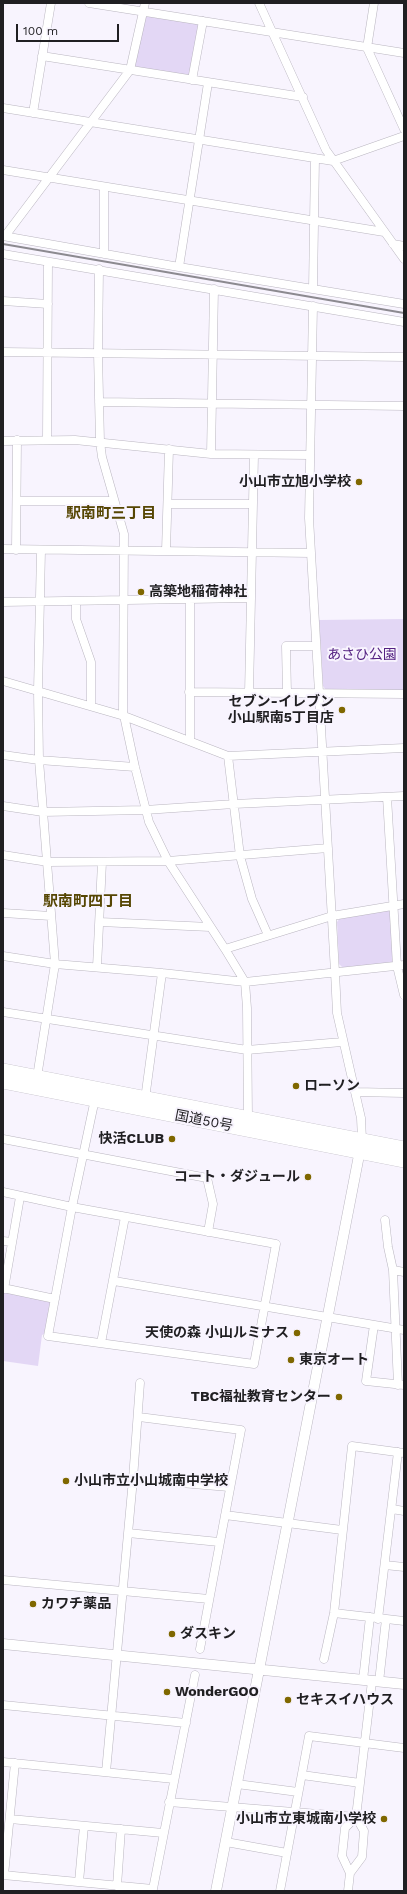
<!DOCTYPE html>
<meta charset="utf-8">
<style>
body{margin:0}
#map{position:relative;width:407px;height:1894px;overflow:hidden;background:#f8f4fe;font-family:"Work Sans",sans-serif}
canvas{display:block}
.frame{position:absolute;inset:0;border:4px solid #201f22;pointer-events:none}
.scale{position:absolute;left:16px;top:24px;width:103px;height:18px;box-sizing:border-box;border:2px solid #201f22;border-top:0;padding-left:5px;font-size:12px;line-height:14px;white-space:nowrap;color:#201f22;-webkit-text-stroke:3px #f8f4fe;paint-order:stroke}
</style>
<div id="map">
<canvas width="407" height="1894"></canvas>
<div class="frame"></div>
<div class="scale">100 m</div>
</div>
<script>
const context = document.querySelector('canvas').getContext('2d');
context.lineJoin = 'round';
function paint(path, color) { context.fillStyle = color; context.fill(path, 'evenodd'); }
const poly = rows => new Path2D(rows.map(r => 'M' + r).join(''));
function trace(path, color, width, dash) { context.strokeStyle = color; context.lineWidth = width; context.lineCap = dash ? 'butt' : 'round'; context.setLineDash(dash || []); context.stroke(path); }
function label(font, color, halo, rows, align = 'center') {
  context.font = font + ' "Work Sans","Noto Sans JP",sans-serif'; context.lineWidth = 4; context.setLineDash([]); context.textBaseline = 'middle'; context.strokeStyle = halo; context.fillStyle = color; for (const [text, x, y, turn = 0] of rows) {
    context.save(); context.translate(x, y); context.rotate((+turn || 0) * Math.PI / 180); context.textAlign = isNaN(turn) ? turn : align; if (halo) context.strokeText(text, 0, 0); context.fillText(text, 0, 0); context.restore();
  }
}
const green = poly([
 [145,14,202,23,192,78,133,68],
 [404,619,404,691,326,690,323,686,319,620],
 [388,910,391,911,395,961,393,963,343,968,339,964,337,922,340,918],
 [3,1292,51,1302,46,1333,42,1335,38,1366,3,1361]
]);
const minor = poly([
 [89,3,404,53],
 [259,3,326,150,404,259],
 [374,3,367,48,404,129],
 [42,56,303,97],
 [192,80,203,21],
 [3,108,333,161,404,136],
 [33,113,51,3],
 [3,170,384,232],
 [104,187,104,254],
 [3,236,179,267,404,304],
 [5,236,130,70,145,3],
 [393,244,404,246],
 [3,254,404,322],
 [179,267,208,83],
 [99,269,98,353,100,442,102,457,124,534,123,711,135,767,149,822,168,861,225,949,245,982,247,1008,248,1118],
 [313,289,315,158],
 [3,301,48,304],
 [313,306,309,518,335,972,337,1013,361,1118,362,1140],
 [3,352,404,357],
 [99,402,404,406],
 [47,439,48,262],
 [3,441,75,440,211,454,309,455],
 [211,454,214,289],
 [17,501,114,501],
 [168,504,252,504],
 [3,549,311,553],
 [16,550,17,440],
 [166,551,169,449],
 [76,601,76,619,91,662,91,706],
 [3,602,250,598],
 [3,681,124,716,228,756,404,748],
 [189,692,404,694],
 [249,693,254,455],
 [287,693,286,646,316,646],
 [190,741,190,600],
 [3,755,39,760,135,767],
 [228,756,240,856,252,899,268,935],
 [387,797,397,966,404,995],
 [3,806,43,812,145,810,234,804,404,796],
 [3,855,48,862,168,861,328,848],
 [3,913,51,916],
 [100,922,210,927],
 [225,949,332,916,404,904],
 [3,956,55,964,162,973,245,982,404,965],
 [97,967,102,862],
 [3,1012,247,1050,342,1042],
 [37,1077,55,964,39,760,38,691,41,550],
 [355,1092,404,1093],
 [145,1099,162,973],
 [3,1139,207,1178,213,1204,208,1232],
 [3,1192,72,1207,276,1244,254,1364,48,1336,72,1207,95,1099],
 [385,1220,388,1247,393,1270,398,1385],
 [3,1241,12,1242],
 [393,1270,404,1272],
 [114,1281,404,1330],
 [3,1288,55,1299],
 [4,1289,20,1197],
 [374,1325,366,1381,404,1385],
 [101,1343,125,1217],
 [139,1417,241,1430,200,1649],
 [133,1479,229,1487],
 [392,1509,404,1511],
 [225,1515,342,1530],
 [128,1533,219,1542],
 [385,1565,404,1567],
 [3,1580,209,1599],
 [334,1613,404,1621],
 [378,1619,398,1452],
 [324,1659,334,1613,352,1446,404,1453],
 [363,1680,370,1617],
 [379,1682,386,1619],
 [3,1705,186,1723],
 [3,1762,174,1779],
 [106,1772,133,1479,140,1383],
 [302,1775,360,1783],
 [237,1784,298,1792],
 [169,1802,356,1817],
 [10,1819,163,1833],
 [226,1842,287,1853],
 [350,1873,342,1856,345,1828,356,1817],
 [3,1875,153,1889,195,1675],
 [4,1875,15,1763],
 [79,1882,84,1826],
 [117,1886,121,1829],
 [280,1891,309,1736,404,1748],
 [348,1891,350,1873,362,1857,364,1831,356,1817,372,1681]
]);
const tertiary = poly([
 [3,1644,404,1684],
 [216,1891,361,1145]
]);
const trunk = poly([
 [3,1070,404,1148],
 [3,1082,404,1161]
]);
const rail = poly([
 [3,244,404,313]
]);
const markers = [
 [359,482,4,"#7f6700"],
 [141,592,4,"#7f6700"],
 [342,710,4,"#7f6700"],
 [296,1086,4,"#7f6700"],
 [172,1139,4,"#7f6700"],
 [308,1177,4,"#7f6700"],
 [297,1333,4,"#7f6700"],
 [291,1360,4,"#7f6700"],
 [339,1397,4,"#7f6700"],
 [66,1481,4,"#7f6700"],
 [33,1604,4,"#7f6700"],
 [172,1634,4,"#7f6700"],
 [167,1692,4,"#7f6700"],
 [288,1700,4,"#7f6700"],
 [384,1819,4,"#7f6700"]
];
const poiNames = [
 ["小山市立旭小学校",351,482,"right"],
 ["高築地稲荷神社",149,592],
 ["セブン-イレブン",334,702,"right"],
 ["小山駅南5丁目店",334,718,"right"],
 ["ローソン",304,1086],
 ["快活CLUB",164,1139,"right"],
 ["コート・ダジュール",300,1177,"right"],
 ["天使の森 小山ルミナス",289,1333,"right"],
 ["東京オート",299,1360],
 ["TBC福祉教育センター",331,1397,"right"],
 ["小山市立小山城南中学校",74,1481],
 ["カワチ薬品",41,1604],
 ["ダスキン",180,1634],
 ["WonderGOO",175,1692],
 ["セキスイハウス",296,1700],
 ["小山市立東城南小学校",376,1819,"right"]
];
const parkNames = [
 ["あさひ公園",362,655]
];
const streetNames = [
 ["国道50号",204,1121,11]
];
const neighbourhoodNames = [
 ["駅南町三丁目",111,514],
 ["駅南町四丁目",88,902]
];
paint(green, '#e3d7f5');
trace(minor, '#bab6c0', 9);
trace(tertiary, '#bab6c0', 11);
trace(trunk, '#bab6c0', 14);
trace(minor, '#fff', 8);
trace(tertiary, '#fff', 10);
trace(trunk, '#fff', 13);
trace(rail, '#8c8a90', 2);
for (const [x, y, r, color] of markers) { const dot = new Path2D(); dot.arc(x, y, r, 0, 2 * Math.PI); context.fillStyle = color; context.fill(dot); trace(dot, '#f8f4fe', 1.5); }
label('bold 14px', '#201f22', '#f8f4fe', poiNames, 'left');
label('14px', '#542182', '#f8f4fe', parkNames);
label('14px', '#201f22', '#f8f4fe', streetNames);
label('bold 15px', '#564603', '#f8f4fe', neighbourhoodNames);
</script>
